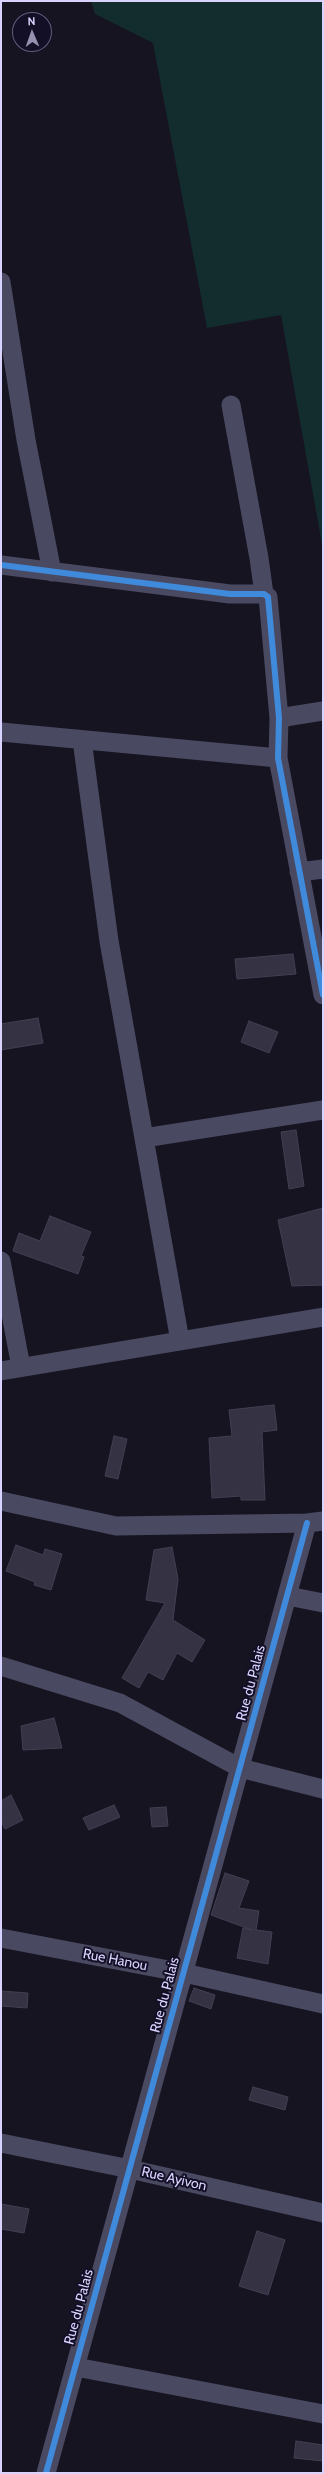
<!DOCTYPE html>
<style>
body{margin:0}
#map{position:relative;width:324px;height:2474px;overflow:hidden;background:#161421;font-family:Cabin,sans-serif}
canvas{display:block}
.frame{position:absolute;inset:0;border:2px solid #d9d4ff;pointer-events:none}
.north{position:absolute;left:12px;top:12px;width:40px;height:40px;box-sizing:border-box;background:#130f26;border:1px solid #625e7d;border-radius:50%;rotate:358deg;font-size:11px;font-weight:700;line-height:16px;text-align:center;color:#d9d4ff}
.north::after{content:'';display:block;margin:auto;width:14px;height:18px;background:#9591b1;clip-path:polygon(50% 0,100% 100%,50% 72%,0 100%)}
</style>
<div id="map">
<canvas width="324" height="2474"></canvas>
<div class="frame"></div>
<div class="north">N</div>
</div>
<script>
const context = document.querySelector('canvas').getContext('2d');
context.lineJoin = 'round';
function paint(path, color) { context.fillStyle = color; context.fill(path, 'evenodd'); }
const poly = rows => new Path2D(rows.map(r => 'M' + r).join(''));
function trace(path, color, width, dash) { context.strokeStyle = color; context.lineWidth = width; context.lineCap = dash ? 'butt' : 'round'; context.setLineDash(dash || []); context.stroke(path); }
function label(font, color, halo, rows, align = 'center') {
  context.font = font + ' Cabin,sans-serif'; context.lineWidth = 4; context.setLineDash([]); context.textBaseline = 'middle'; context.strokeStyle = halo; context.fillStyle = color; for (const [text, x, y, turn = 0] of rows) {
    context.save(); context.translate(x, y); context.rotate((+turn || 0) * Math.PI / 180); context.textAlign = isNaN(turn) ? turn : align; if (halo) context.strokeText(text, 0, 0); context.fillText(text, 0, 0); context.restore();
  }
}
const green = poly([
 [91,1,323,1,323,550,281,315,207,328,153,43,95,14]
]);
const building = poly([
 [293,954,296,974,237,979,235,959,293,954],
 [38,1018,43,1043,1,1050,1,1024,38,1018],
 [249,1021,278,1032,269,1053,241,1042,249,1021],
 [296,1130,304,1186,289,1189,281,1132,296,1130],
 [323,1208,323,1285,292,1286,278,1220,323,1208],
 [50,1216,91,1232,81,1256,84,1257,78,1274,13,1251,19,1233,40,1241,50,1216],
 [274,1405,277,1430,262,1432,265,1500,241,1500,241,1496,212,1498,209,1438,232,1436,229,1410,274,1405],
 [114,1436,127,1439,118,1479,105,1476,114,1436],
 [16,1545,43,1555,45,1549,62,1554,51,1590,34,1585,35,1582,6,1571,16,1545],
 [172,1547,178,1579,173,1620,205,1640,192,1662,177,1653,163,1680,148,1672,139,1688,122,1678,165,1603,146,1600,154,1550,172,1547],
 [54,1718,62,1748,23,1750,21,1726,54,1718],
 [11,1795,23,1820,5,1829,1,1821,1,1801,11,1795],
 [114,1805,120,1817,89,1830,83,1818,114,1805],
 [166,1807,168,1826,152,1827,150,1808,166,1807],
 [225,1873,249,1881,239,1908,259,1911,256,1930,272,1932,268,1964,237,1958,243,1928,252,1930,211,1915,225,1873],
 [194,1988,215,1995,211,2009,189,2001,194,1988],
 [1,1991,28,1993,27,2008,1,2006,1,1991],
 [253,2087,288,2097,285,2110,249,2100,253,2087],
 [1,2204,29,2209,24,2233,1,2229,1,2204],
 [257,2231,285,2240,268,2295,239,2286,257,2231],
 [296,2441,323,2445,323,2461,294,2458,296,2441]
]);
const minor = poly([
 [1,282,26,440,52,572],
 [231,405,259,558,264,594],
 [1,565,230,594,264,594,268,597,279,718,278,758,323,995],
 [279,718,323,711],
 [1,732,278,758],
 [82,740,109,941,180,1341],
 [299,872,323,869],
 [144,1138,323,1110],
 [1,1261,21,1367],
 [1,1371,323,1317],
 [1,1501,116,1526,307,1523,323,1521],
 [288,1596,323,1603],
 [1,1666,120,1703,240,1768,323,1789],
 [1,1938,184,1973,323,2004],
 [1,2143,130,2169,323,2213],
 [76,2367,323,2414],
 [46,2473,307,1523]
]);
const cycleway = poly([
 [1,565,230,594,264,594,268,597,279,718,278,758,323,995],
 [46,2473,307,1523]
]);
const streetNames = [
 ["Rue du Palais",251,1683,-75],
 ["Rue Hanou",115,1960,11],
 ["Rue du Palais",165,1995,-75],
 ["Rue Ayivon",174,2179,13],
 ["Rue du Palais",79,2307,-75]
];
paint(green, '#132c2d');
paint(building, '#343243');
trace(building, '#433f54', 1);
trace(minor, '#4a4962', 19);
trace(cycleway, '#408adc', 6);
label('14px', '#d9d4ff', '#130f26', streetNames);
</script>
